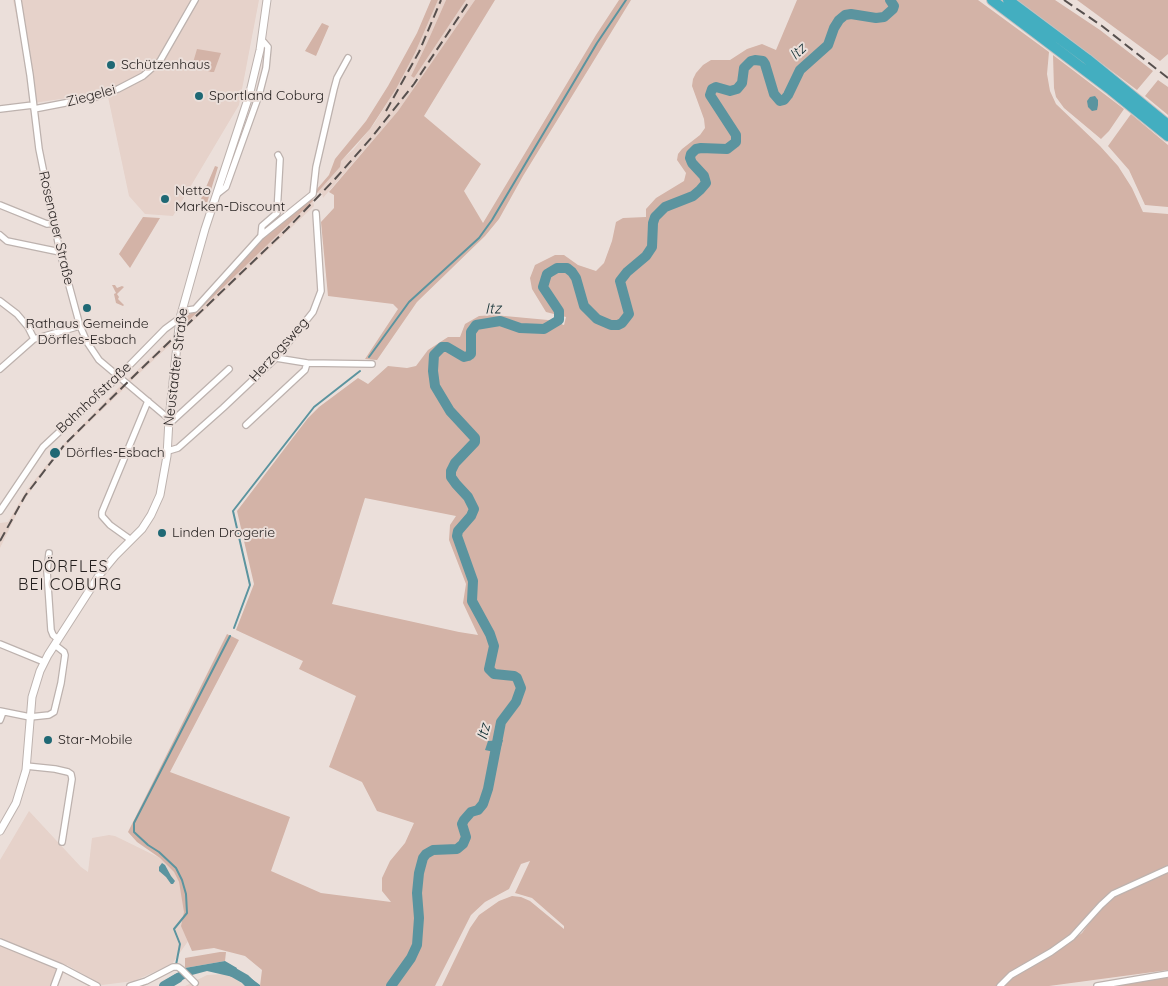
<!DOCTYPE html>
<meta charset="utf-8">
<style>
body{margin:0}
canvas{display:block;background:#ebdfda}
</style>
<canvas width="1168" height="986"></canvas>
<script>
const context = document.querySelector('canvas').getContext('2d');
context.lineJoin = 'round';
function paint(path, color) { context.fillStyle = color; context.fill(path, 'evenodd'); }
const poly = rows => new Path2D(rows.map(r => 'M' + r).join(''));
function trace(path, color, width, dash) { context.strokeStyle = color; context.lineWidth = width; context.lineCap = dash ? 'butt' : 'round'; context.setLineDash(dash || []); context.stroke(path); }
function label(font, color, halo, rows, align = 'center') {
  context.font = font + ' Quicksand,sans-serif'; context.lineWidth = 4; context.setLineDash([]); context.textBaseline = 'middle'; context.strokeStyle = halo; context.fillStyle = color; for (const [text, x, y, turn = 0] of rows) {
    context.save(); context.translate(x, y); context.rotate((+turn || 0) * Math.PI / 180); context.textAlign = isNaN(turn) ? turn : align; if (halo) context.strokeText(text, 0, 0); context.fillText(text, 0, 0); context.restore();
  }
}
const built = poly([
 [13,0,259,0,239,105,173,216,145,214,129,196,107,92,34,103],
 [438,0,446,0,427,43,411,76,414,78,466,0,475,0,398,111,323,198,322,193,317,193,340,167,340,161,353,150,374,124,396,89,415,53],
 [313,201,314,206,185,329,186,323],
 [171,338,171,344,130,382,128,379],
 [122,384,126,387,66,445,39,479,21,505,0,548,0,523,8,522,26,491,60,448],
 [29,811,81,867,88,872,92,838,109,835,115,836,160,858,174,872,179,882,181,892,198,927,172,964,134,981,102,985,67,965,58,986,0,986,0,860],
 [224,974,233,977,245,986,185,986,207,975]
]);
const green = poly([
 [431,0,438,0,415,53,396,89,370,129,341,161,340,167,317,193,317,189,329,175,335,159,366,121,388,86,417,33],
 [446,0,466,0,414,78,411,76,427,43],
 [475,0,495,0,424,116,481,164,464,191,483,223,596,35,619,0,631,0,523,176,499,219,485,236,417,302,377,360,365,359,398,309,393,304,328,296,321,222,334,208,334,195,329,192,398,111],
 [797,0,978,0,1049,52,1047,74,1050,91,1056,104,1100,146,1118,166,1132,188,1143,212,1168,214,1168,866,1114,890,1094,907,1078,930,1042,954,1015,970,1005,977,997,986,442,986,470,928,479,915,499,901,512,896,521,897,530,901,564,929,564,926,532,898,515,893,530,861,521,864,509,889,485,902,471,915,435,986,260,986,262,970,245,956,214,948,192,951,181,926,184,912,179,882,174,872,160,858,137,842,128,832,227,634,239,640,170,772,290,817,271,871,321,893,391,902,382,891,382,878,390,861,405,843,414,823,377,811,362,782,329,767,356,696,299,669,303,661,236,630,254,584,237,511,308,418,319,407,358,378,368,384,388,366,407,368,416,366,428,350,448,337,460,337,465,324,479,316,494,315,548,320,564,325,566,317,546,312,532,289,530,278,535,265,555,255,564,255,578,265,596,271,604,263,612,241,616,222,623,218,646,217,646,209,656,198,684,181,686,173,677,160,678,154,682,149,700,135,705,128,704,119,692,86,693,79,696,73,703,65,711,60,730,60,747,49,762,44,776,50],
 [365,498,456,516,450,525,449,540,466,584,463,603,478,635,459,632,332,604],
 [1017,0,1055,0,1100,30,1153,71,1137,90],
 [1077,0,1168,0,1168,54,1160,61],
 [322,23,329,26,316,56,305,51],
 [197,49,221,53,214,72,211,72,192,66],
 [1053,55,1124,109,1109,131,1101,139,1064,108,1056,97,1054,88],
 [1158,80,1168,87,1168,115,1145,96],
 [1131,114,1168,145,1168,207,1145,205,1129,170,1108,146],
 [215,166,218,167,207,203,201,199],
 [312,196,313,201,186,323,187,316,198,308,261,238],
 [143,217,160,218,130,268,119,254],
 [112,285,115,285,117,288,122,286,124,287,117,294,119,297,118,299,124,305,123,306,116,303,114,294,116,293],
 [1168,872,1168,970,1049,986,1003,986,1018,974,1045,959,1082,933,1098,911,1117,895],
 [220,952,226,952,225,961,185,968,185,958],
 [1168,977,1168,986,1104,986]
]);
const water = poly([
 [1095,96,1098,100,1098,105,1097,110,1092,111,1088,107,1087,101,1090,97],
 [503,740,499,753,485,750,488,741],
 [162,863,165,865,171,876,175,881,173,884,171,884,166,877,159,871,159,867],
 [225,961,237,968,233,977,207,971,192,975,171,986,166,986,166,980,185,968],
 [248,976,260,985,260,986,246,986,243,983]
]);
const stream = poly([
 [369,357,409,302,479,238,492,220,597,43,626,0],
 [234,628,250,585,233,511,314,407,360,371],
 [176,965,180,944,174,929,187,913,186,894,182,880,176,868,159,852,148,845,134,832,134,823,230,636]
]);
const river = poly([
 [224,967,245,979,252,986],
 [164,986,178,978],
 [391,986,411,958,417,945,419,918,417,893,419,873,423,858,426,854,433,850,457,849,463,844,466,837,462,824,464,820,471,812,478,810,483,804,488,789,501,722,516,702,521,688,517,678,514,676,494,674,489,669,494,646,490,634,472,601,473,581,457,536,458,531,471,516,474,509,468,497,456,484,451,477,451,471,455,463,475,442,475,438,450,411,435,386,433,371,434,355,442,347,447,347,464,357,468,356,471,354,471,332,476,325,500,321,520,328,544,329,559,320,559,311,543,287,547,274,557,268,567,268,572,272,576,278,584,306,597,319,611,325,618,325,622,323,629,314,620,281,627,272,646,256,652,247,653,223,655,217,665,207,693,196,700,190,706,183,704,176,692,163,690,158,691,154,696,149,701,148,727,149,736,142,736,135,710,95,712,89,716,87,730,91,737,89,742,83,744,68,751,61,755,60,763,61,765,64,774,94,780,101,784,100,788,95,800,70,828,45,834,28,839,20,845,15,851,14,876,18,884,17,893,9,894,6,890,0]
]);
const minor = poly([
 [18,0,30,75,39,149,60,252,80,326,87,342,99,360,169,419],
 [0,109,33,105],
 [34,109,96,97,118,89,143,76,160,61,195,0],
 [217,194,226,187,259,95,266,68,268,47,262,40],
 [0,205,47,224,54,223],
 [0,235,7,241,60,252],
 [261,236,262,226,277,213,280,159,278,155],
 [0,301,17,314,28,327,34,339],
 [182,311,195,309,261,236,313,194,316,167,334,89,337,78,348,58],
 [276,358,307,363,372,364],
 [0,369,34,339,80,326],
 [169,424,229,369],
 [246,425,305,370,307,363],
 [168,451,178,448,223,408,276,358,313,312,321,291,316,213],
 [0,511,43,447,118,377,165,329,180,318],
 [131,540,110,525,102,516,102,512,148,401],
 [49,553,47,571,51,630,53,635,58,639],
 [0,644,44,662],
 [0,711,30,717,49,715,54,712,61,683,65,655,64,652,55,645],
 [0,720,3,712],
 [26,766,55,769,68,772,71,774,72,779,62,842],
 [0,942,61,967,97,986],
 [54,986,61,967],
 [130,986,146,981,173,967,178,967,182,970,195,983],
 [1000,986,1011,975,1051,952,1072,937,1101,905,1113,894,1168,869],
 [1097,986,1168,974]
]);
const tertiary = poly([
 [0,831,16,803,26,770,32,697,40,671,48,655,100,574,115,556,142,529,151,515,160,495,167,456,169,419,180,318,205,229,249,96,260,50,267,0]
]);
const motorway = poly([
 [992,0,1111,90,1168,136],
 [1008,0,1087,59,1168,125]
]);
const rail = poly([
 [1064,0,1102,26,1168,78],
 [386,111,419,52,441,0],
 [0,541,25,496,65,444,140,370,286,230,335,179,372,137,414,84,470,0]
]);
const markers = [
 [111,65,5,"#1f6874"],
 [199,96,5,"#1f6874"],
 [165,199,5,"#1f6874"],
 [87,308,5,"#1f6874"],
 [55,453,6,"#1f6874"],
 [162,533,5,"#1f6874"],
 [48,740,5,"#1f6874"]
];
const poiNames = [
 ["Schützenhaus",121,65],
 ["Sportland Coburg",209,96],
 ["Netto",175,191],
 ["Marken-Discount",175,207],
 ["Rathaus Gemeinde",87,324,"center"],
 ["Dörfles-Esbach",87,340,"center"],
 ["Dörfles-Esbach",66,453],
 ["Linden Drogerie",172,533],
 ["Star-Mobile",58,740]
];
const streetNames = [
 ["Ziegelei",91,96,-15],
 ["Rosenauer Straße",56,228,77],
 ["Herzogsweg",279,350,-48],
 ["Neustadter Straße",176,367,-83],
 ["Bahnhofstraße",94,398,-43]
];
const waterNames = [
 ["Itz",798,52,-44],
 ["Itz",493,309,-1],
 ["Itz",484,732,-76]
];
const quarterNames = [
 ["DÖRFLES",70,567],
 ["BEI COBURG",70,585]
];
paint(built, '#e6d2ca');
paint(green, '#d3b3a7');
paint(water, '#5b949f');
trace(stream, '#5b949f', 2);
trace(river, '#5b949f', 10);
trace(minor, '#bdb2ae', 8);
trace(tertiary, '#bdb2ae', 9);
trace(motorway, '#c2c0c0', 12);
trace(minor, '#fff', 5.5);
trace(tertiary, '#fff', 7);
trace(motorway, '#43aec0', 10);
trace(rail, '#57504e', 2, [10, 5]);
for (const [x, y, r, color] of markers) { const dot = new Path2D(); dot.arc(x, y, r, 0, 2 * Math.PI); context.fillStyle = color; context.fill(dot); trace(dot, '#ebdfda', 2); }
label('14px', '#241f1e', '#ebdfda', poiNames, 'left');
label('14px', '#241f1e', '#ebdfda', streetNames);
label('italic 15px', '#123035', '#ebdfda', waterNames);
context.letterSpacing = '1px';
label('16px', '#241f1e', '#ebdfda', quarterNames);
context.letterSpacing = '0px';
</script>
